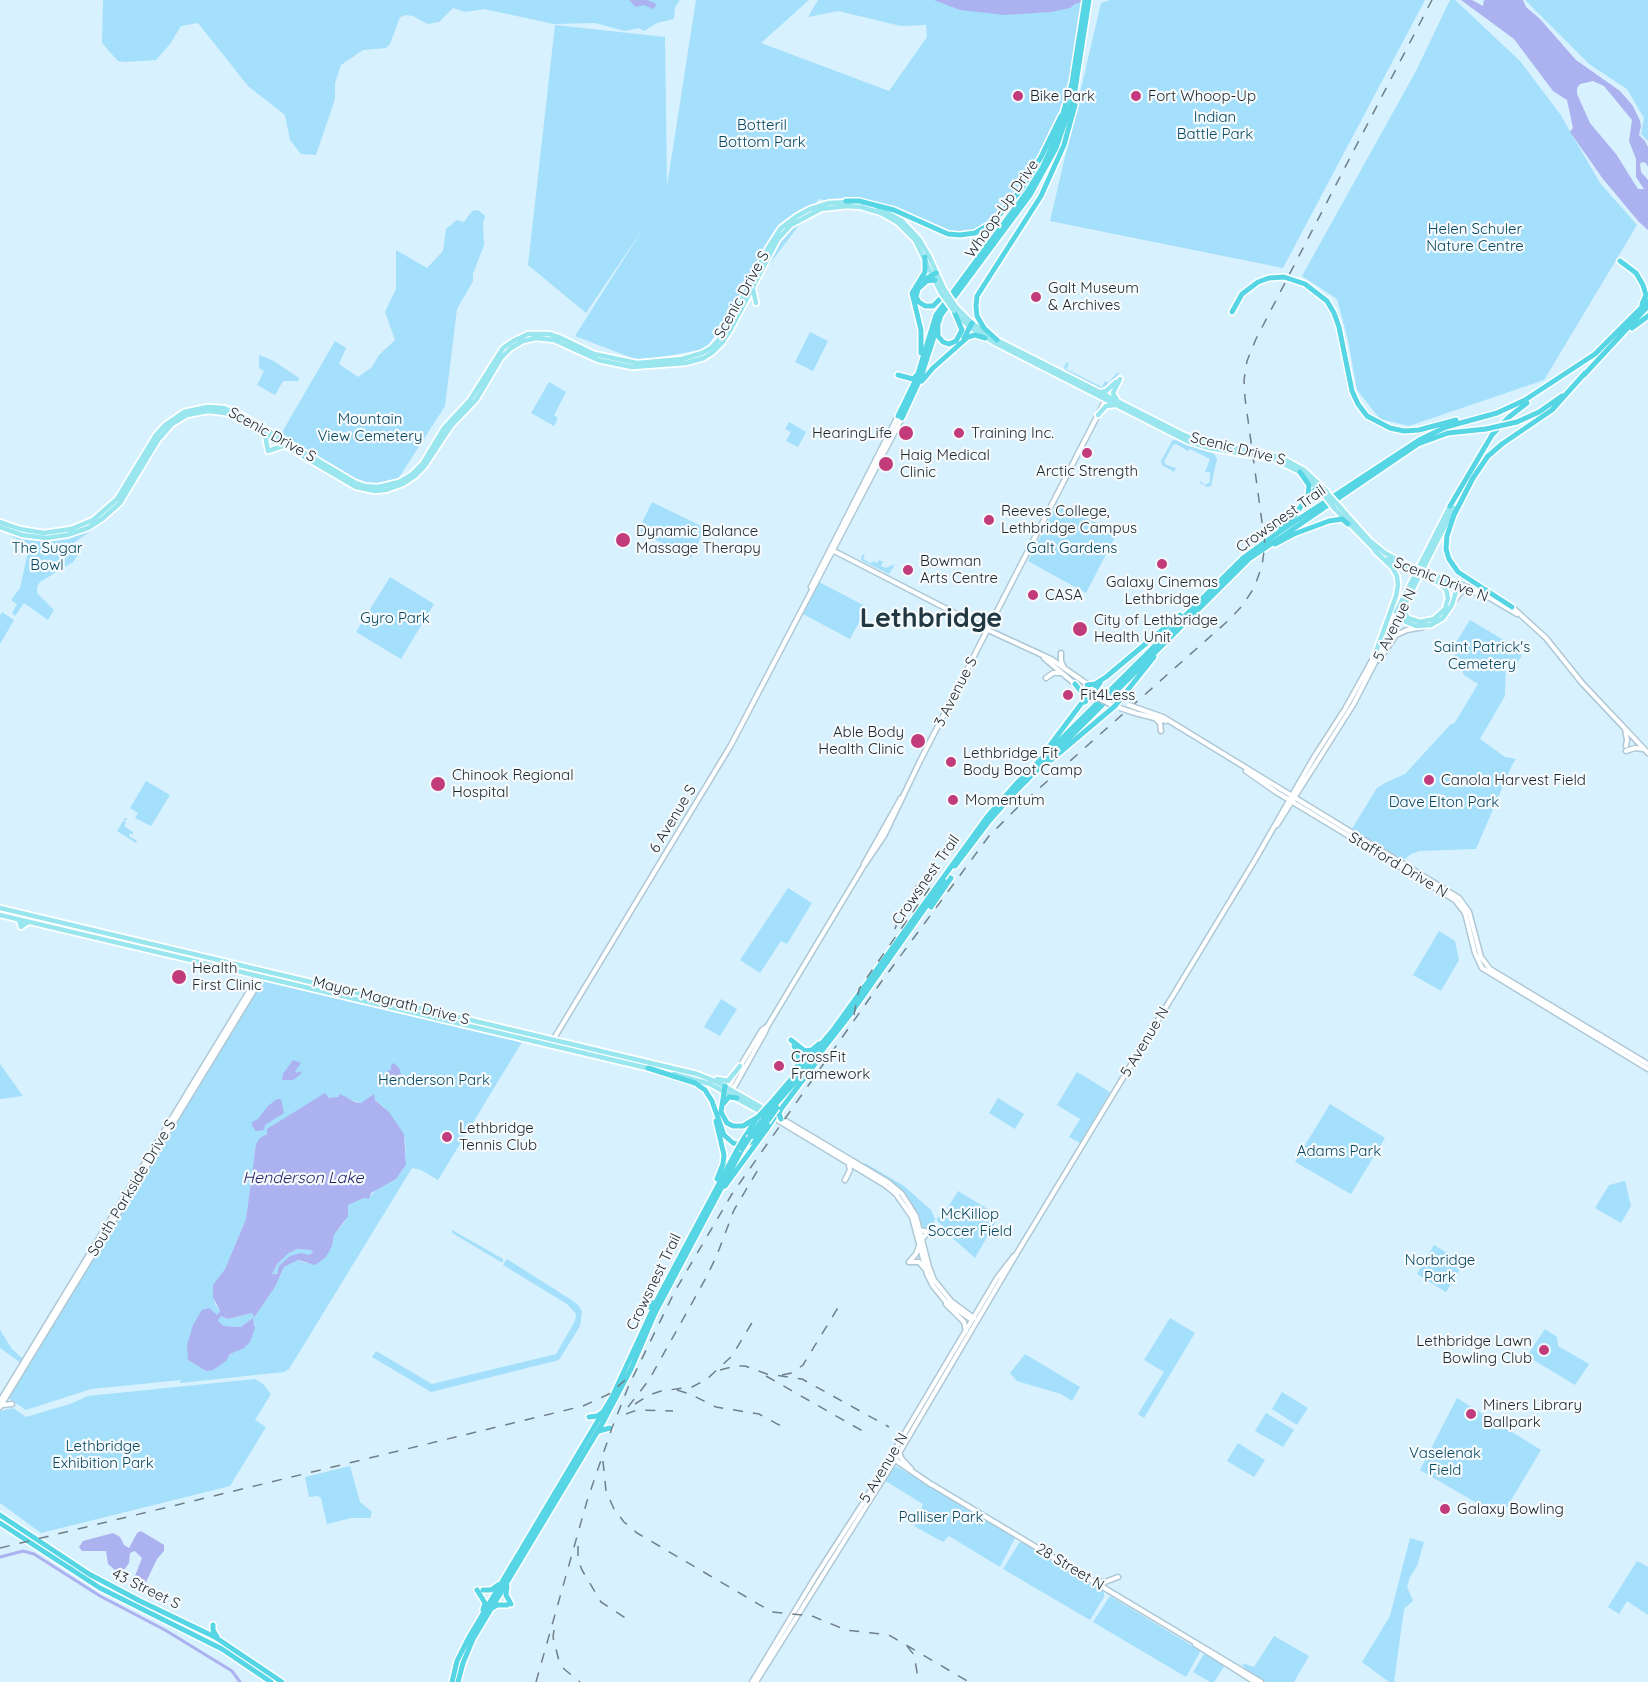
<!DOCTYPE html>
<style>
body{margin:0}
canvas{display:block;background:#d7f1fe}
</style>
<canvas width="1648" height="1682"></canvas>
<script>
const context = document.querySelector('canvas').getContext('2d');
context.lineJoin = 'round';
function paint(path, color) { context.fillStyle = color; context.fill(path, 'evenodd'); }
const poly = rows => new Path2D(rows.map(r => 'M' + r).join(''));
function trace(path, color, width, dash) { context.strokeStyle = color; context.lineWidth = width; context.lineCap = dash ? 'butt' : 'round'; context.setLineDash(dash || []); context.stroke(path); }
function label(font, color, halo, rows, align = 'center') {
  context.font = font + ' Quicksand,sans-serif'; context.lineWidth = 4.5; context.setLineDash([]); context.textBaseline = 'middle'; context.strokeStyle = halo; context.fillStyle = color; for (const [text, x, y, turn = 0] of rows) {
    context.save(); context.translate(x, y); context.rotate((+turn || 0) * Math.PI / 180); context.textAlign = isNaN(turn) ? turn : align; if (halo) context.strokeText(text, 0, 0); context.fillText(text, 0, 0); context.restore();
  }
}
const green = poly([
 [103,0,680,0,675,7,674,19,657,23,644,31,639,28,625,31,595,23,554,24,484,9,465,12,453,8,439,22,428,24,413,16,406,15,400,17,390,44,386,48,363,50,341,65,335,83,335,99,316,155,301,154,290,140,285,115,248,86,198,23,181,26,170,44,156,60,125,62,118,61,102,43],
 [696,0,809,0,761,43,889,91,927,37,926,25,901,26,838,11,808,17,818,0,938,0,1040,13,1081,2,1070,79,1057,119,1041,157,989,225,960,235,907,215,819,199,705,349,640,361,575,336,646,224,586,313,528,265,555,25,665,37,667,186],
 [1110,0,1425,0,1283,268,1050,221,1101,3],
 [1450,0,1455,0,1520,61,1560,114,1600,183,1637,225,1544,380,1409,426,1380,419,1357,390,1348,340,1337,299,1302,276,1416,71],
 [1525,0,1648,0,1648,141,1641,134,1644,118,1627,89,1589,64],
 [478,210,485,216,483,223,484,245,473,274,473,281,457,309,445,406,398,479,385,483,365,483,355,479,281,434,335,341,346,348,339,364,358,377,371,368,379,355,395,340,385,312,396,289,396,250,427,268,443,251,446,229,457,220,464,222,472,211],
 [810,332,828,341,813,371,795,362],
 [259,355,272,360,299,378,298,381,283,381,275,395,257,385,264,371,259,368],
 [1067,362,1069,364,1066,369,1102,387,1105,381,1108,383,1118,372,1119,374,1107,387,1102,389,1065,370,1064,367],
 [549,382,566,392,554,415,558,418,554,426,531,413],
 [789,422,806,432,798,447,786,441,791,432,785,429],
 [1176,439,1209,450,1215,455,1217,459,1211,486,1207,487,1200,483,1200,481,1205,485,1210,482,1210,472,1205,472,1210,459,1190,449,1188,451,1176,444,1173,445,1164,461,1166,465,1176,468,1174,472,1162,465,1161,461,1172,441],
 [652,502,705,528,691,558,638,531],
 [1057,503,1117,533,1086,593,1028,561],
 [94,526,95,528,75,542,73,546,78,555,73,562,40,582,37,586,37,593,54,610,48,620,24,603,15,616,12,613,17,604,11,600,20,588,29,547,2,530,42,539],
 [865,554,863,559,870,563,876,561,875,563,877,563,879,560,883,562,881,566,886,568,895,564,889,574,861,560,862,555],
 [390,577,434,604,401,659,356,632],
 [819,582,867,607,850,639,803,614],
 [2,612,14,620,0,644,0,616],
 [1470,620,1507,642,1507,646,1522,655,1516,665,1506,660,1505,696,1480,739,1505,757,1516,759,1512,765,1476,849,1419,851,1411,854,1400,863,1350,832,1377,788,1385,783,1405,774,1451,724,1454,724,1478,684,1464,675,1454,653,1453,647],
 [146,781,170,795,151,826,135,818,138,813,130,808],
 [125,818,128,819,124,821,126,823,124,826,133,832,133,835,130,833,129,836,137,841,136,843,117,831],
 [788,888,812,903,787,944,781,941,760,973,740,960],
 [1439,931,1455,941,1459,960,1441,991,1413,975],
 [264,979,522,1042,438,1180,421,1170,412,1168,289,1369,284,1372,180,1383,181,1380,91,1389,26,1410,7,1397,262,981],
 [325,1095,332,1099,339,1096,361,1103,370,1099,371,1095,374,1096,375,1100,384,1107,405,1138,406,1165,396,1179,378,1188,368,1198,364,1198,348,1205,345,1221,334,1235,332,1246,318,1263,305,1263,297,1260,284,1267,275,1287,253,1319,255,1325,237,1351,232,1353,206,1371,188,1360,214,1314,217,1315,220,1311,215,1304,213,1286,225,1269,246,1219,256,1144,267,1133,311,1102],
 [721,999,737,1009,720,1036,704,1027],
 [0,1064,23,1096,0,1099],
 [1077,1072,1110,1092,1080,1143,1069,1137,1080,1119,1057,1105],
 [998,1098,1024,1114,1015,1129,989,1113],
 [1330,1104,1385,1138,1351,1194,1295,1162],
 [865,1163,904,1186,931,1210,935,1219,932,1227,926,1230,924,1229,914,1207,902,1191,892,1182,865,1166],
 [1625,1181,1631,1206,1621,1223,1595,1208,1609,1185],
 [958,1191,999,1216,975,1258,949,1235,951,1233,937,1221,937,1218,944,1214],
 [452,1230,503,1259,503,1262,501,1262,452,1233],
 [1434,1245,1464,1263,1446,1292,1417,1274],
 [297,1249,311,1250,313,1252,309,1255,290,1256,276,1274,272,1274,277,1264,289,1253],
 [507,1259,573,1301,579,1306,582,1312,580,1326,559,1360,431,1392,372,1357,376,1351,432,1384,556,1354,575,1321,576,1314,567,1304,503,1265],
 [252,1313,254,1317,241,1327,224,1326,218,1321,221,1316,228,1319],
 [1170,1318,1195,1333,1144,1418,1138,1414,1164,1372,1144,1360],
 [1545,1329,1557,1337,1558,1346,1589,1364,1575,1385,1527,1356],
 [0,1330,12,1349,23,1359,21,1363,0,1348],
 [1025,1354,1080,1387,1072,1401,1061,1394,1017,1381,1010,1373],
 [255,1379,263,1384,271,1394,255,1420,266,1427,230,1486,41,1533,0,1503,0,1411,13,1408,26,1417,70,1404,88,1396],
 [1282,1392,1308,1408,1297,1425,1272,1409],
 [1457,1398,1541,1450,1501,1517,1420,1470],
 [1266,1413,1294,1430,1283,1447,1255,1431],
 [1238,1443,1265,1460,1254,1477,1227,1461],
 [350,1466,360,1502,372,1512,370,1518,351,1518,327,1524,321,1498,318,1496,309,1497,305,1477],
 [896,1466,1015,1538,1000,1567,949,1536,943,1542,914,1526,923,1504,884,1480,891,1470],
 [1410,1538,1424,1542,1417,1566,1410,1577,1407,1587,1413,1601,1404,1609,1394,1682,1389,1682,1362,1662,1390,1616],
 [1022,1542,1104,1592,1104,1597,1090,1620,1003,1569,1019,1543],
 [1637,1561,1648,1567,1648,1615,1627,1601,1619,1614,1608,1607],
 [1110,1596,1199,1650,1200,1652,1186,1677,1093,1622],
 [1274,1636,1309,1656,1294,1682,1266,1682,1245,1669,1242,1663,1254,1667],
 [1204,1654,1225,1665,1214,1682,1210,1682,1193,1672]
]);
const water = poly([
 [629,0,647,0,655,3,656,6,653,9,644,5,636,7],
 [934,0,1088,0,1075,4,1070,8,1051,12,1005,15,960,10],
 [1461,0,1472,0,1483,6,1484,0,1523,0,1526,7,1540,19,1576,60,1620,91,1633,106,1640,121,1641,126,1639,135,1645,141,1648,147,1648,167,1646,163,1642,162,1640,164,1641,172,1648,180,1648,230,1639,222,1603,179,1570,132,1573,128,1567,100,1553,91,1514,39],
 [1593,81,1604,86,1632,120,1629,141,1636,159,1636,177,1644,189,1638,189,1616,154,1590,123,1577,94,1577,88,1580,84],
 [293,1060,301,1063,295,1071,297,1073,301,1071,301,1074,293,1080,282,1080,283,1074],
 [394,1063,400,1069,401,1077,399,1080,394,1076,388,1076,387,1071,391,1070,391,1065],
 [325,1093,329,1098,338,1097,340,1094,355,1102,361,1103,374,1094,375,1100,389,1112,404,1134,406,1165,396,1179,371,1193,369,1199,364,1198,348,1205,348,1216,334,1235,332,1246,326,1257,315,1265,298,1260,284,1267,275,1287,253,1319,255,1328,250,1342,244,1348,230,1354,226,1361,213,1370,206,1371,188,1360,187,1345,193,1325,202,1310,209,1308,217,1315,220,1311,213,1297,213,1285,225,1269,246,1219,256,1144,260,1138,267,1134,267,1129],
 [297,1249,311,1250,313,1252,309,1255,301,1253,290,1256,279,1266,277,1274,272,1274,277,1264,289,1253],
 [252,1313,254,1317,241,1327,224,1326,218,1321,221,1316,228,1319],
 [277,1099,281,1099,284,1113,265,1125,264,1130,256,1131,252,1126,252,1122,258,1119,268,1106],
 [141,1531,164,1545,164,1551,157,1559,145,1584,142,1586,138,1586,133,1581,142,1558,135,1551,130,1553,129,1563,124,1570,116,1571,108,1564,106,1551,82,1551,79,1547,83,1541,113,1533,120,1537,124,1545,129,1548,137,1533]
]);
const canal = poly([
 [0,1557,23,1551,34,1554,100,1596,165,1630,232,1671,240,1682]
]);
const secondary = poly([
 [830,549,988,630,1051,659,1100,693],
 [1456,583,1490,595],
 [1456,586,1490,598,1517,614],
 [811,587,898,416],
 [1454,601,1460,593,1465,590],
 [1512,607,1546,638,1582,683,1648,753],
 [1382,641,1396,612],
 [1061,653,1061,661,1064,668],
 [1044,658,1075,684,1096,697],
 [1379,660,1396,635,1407,630,1423,627],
 [1046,678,1053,673,1061,673],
 [1140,709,1163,717,1459,898,1469,912,1481,957,1490,969,1648,1064],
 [1135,713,1166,721],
 [1156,719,1160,723,1161,731],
 [1625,729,1627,740,1626,746],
 [1626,751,1635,748,1643,749],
 [1246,771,1276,792,1455,900,1465,913,1475,953,1482,968,1648,1069],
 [1277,825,1353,705,1399,616],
 [864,864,901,798],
 [553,1040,731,745,902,418],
 [739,1068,762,1030,766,1027],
 [728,1089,735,1075],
 [732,1091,765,1032,767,1027,863,867,884,836,920,761,1106,399],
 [774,1114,888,1182,902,1194,916,1216,929,1267,934,1280,951,1301,974,1318],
 [774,1118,885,1185,896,1194,912,1217,927,1274,933,1286,946,1302,972,1320],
 [845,1180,850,1170,849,1165],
 [920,1230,928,1232,923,1238],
 [909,1262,916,1254,919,1246],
 [909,1262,919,1262,925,1269],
 [946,1304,964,1322,966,1331],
 [0,1401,262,970],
 [3,1405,12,1404],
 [0,1407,266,971],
 [900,1454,901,1458,911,1469],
 [891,1457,932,1485],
 [931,1484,1261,1682],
 [1096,1581,1105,1582,1118,1577],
 [1195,1644,1255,1682],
 [752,1682,814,1579,865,1500,997,1278,1014,1256],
 [756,1682,895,1460,1017,1253,1255,860,1314,757,1345,709,1375,655]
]);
const primary = poly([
 [878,208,902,221,919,239,929,256,944,289],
 [753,289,756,303],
 [956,307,972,323,997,340,1182,434,1204,443,1256,451,1282,458,1304,470,1327,492],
 [955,313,970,327,995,343,1187,441,1209,448,1273,459,1300,472,1318,489],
 [1101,392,1106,391,1116,382],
 [1117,400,1113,393,1120,379],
 [1098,415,1106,406,1115,405],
 [265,435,268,451,283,446],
 [1339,506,1369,540,1385,553,1411,567],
 [1335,509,1376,551],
 [0,522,20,529,44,533,71,529,93,520,117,499,156,435,165,425,184,412,207,407,224,408,243,416,354,482,365,486,378,487,399,482,411,475,423,463,444,428,470,400,503,348,513,341,528,334,549,334,561,338,594,354,637,363,682,359,702,353,711,348,723,335,768,248,781,228,797,216,810,209,829,203,850,202],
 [0,527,22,535,46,538,67,535,88,528,102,519,120,503,158,440,172,424,187,415,208,411,225,413,238,418,356,487,375,491,386,490,403,484,415,476,424,467,451,426,476,400,501,358,511,348,523,341,536,338,554,340,598,360,632,367,686,363,704,358,713,352,722,343,731,329,778,239,791,225,821,209,847,206,861,207,881,213,897,222,915,240,941,293],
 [1388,559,1409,570],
 [1425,572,1456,583,1456,591,1452,605,1443,618,1431,625,1416,626,1406,622,1396,612,1450,506],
 [1439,581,1456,586],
 [1403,610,1408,618,1420,622,1434,619,1445,609,1448,598,1446,589,1437,582,1424,576],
 [1399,616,1454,508],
 [1374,657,1396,596,1398,585,1397,576,1392,567,1375,551],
 [0,908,697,1074,717,1082,766,1110],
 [0,915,651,1069],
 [19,920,21,927,28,922],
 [205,964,208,971,213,966],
 [674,1074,710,1084,765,1114],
 [717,1079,728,1081,740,1066]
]);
const highway = poly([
 [846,201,859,201,894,210,948,234,960,235,975,233,992,223,1021,190,1041,157,1061,116],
 [1620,261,1636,273,1643,285,1646,295,1642,304],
 [924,280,936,273],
 [935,280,927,281,918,289,916,297,919,302,925,306,933,306,946,293],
 [1232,312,1242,294,1258,282,1269,278,1284,277,1305,284,1327,301,1334,313,1339,327,1352,391,1358,404,1367,416,1390,428,1404,431,1419,430,1456,420],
 [938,327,938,336,943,342,949,344,956,341,962,330,954,311],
 [1632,328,1648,316],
 [964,338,972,323],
 [997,340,984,328,977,316,976,306,977,296,1041,196,1064,145,1075,105],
 [921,353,921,330,912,293,925,272,925,257],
 [898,375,913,379,917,375],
 [1584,375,1648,306],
 [922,381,933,368,968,337,975,335,985,338],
 [898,416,917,377,936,315,1027,192,1043,166,1056,137,1072,83,1085,0],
 [902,418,921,377,941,315,1030,195,1056,148,1074,96,1089,0],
 [1517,422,1539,412,1562,396],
 [1488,456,1473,478,1454,515,1447,536,1446,549,1449,559,1458,572,1512,607],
 [1487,457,1502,444,1552,410,1585,373],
 [1309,496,1317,488,1327,493],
 [1450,506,1492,435,1509,417,1527,403],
 [1279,528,1295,515,1308,496,1309,485,1300,472],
 [1275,544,1294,534,1329,521,1342,519,1348,524],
 [1087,685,1095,684,1106,677,1180,615],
 [1085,702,1100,683],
 [1048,748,1084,700,1084,695,1075,684],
 [1051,760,1115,706,1154,657],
 [955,866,990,820,1013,794,1249,559,1418,444,1448,433,1486,429],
 [931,907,951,878],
 [791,1040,805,1051,812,1050,819,1044],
 [648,1068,695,1083,705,1090,712,1101,724,1135,733,1143,741,1145,751,1142,767,1122],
 [794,1074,799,1061,798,1052,794,1046],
 [725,1086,721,1112,727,1123,733,1126,743,1126,758,1117],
 [724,1103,729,1097,737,1098],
 [770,1104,833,1030,987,817,1017,783,1243,558,1282,530,1419,440,1446,427,1497,413,1525,400,1595,354,1648,301],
 [774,1106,817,1057,849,1016,944,881],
 [781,1119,779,1114,781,1109,815,1064],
 [716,1121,724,1155,723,1164,717,1179],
 [750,1137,763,1119],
 [744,1138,757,1118],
 [725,1186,766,1130,774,1118,774,1114],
 [643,1306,650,1307,653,1303],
 [589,1417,597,1416,603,1412],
 [599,1431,610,1428],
 [0,1515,89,1574,140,1601,215,1637,282,1682],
 [0,1523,100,1588,222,1649,271,1682],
 [507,1586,506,1595,511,1604],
 [477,1590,485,1603,483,1610],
 [483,1590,491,1590,498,1585],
 [492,1608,497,1605,507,1605],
 [213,1625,213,1630,217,1637],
 [452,1682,457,1661,468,1639,612,1397,658,1298,737,1150],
 [458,1682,463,1663,473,1639,602,1424,631,1369,655,1313,742,1149]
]);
const rail = poly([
 [895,929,901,912,918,883],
 [854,1015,859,989,931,886],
 [720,1370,735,1366,745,1366,767,1374,802,1379,889,1427],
 [782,1375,792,1373,803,1365,839,1306],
 [766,1376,866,1433],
 [677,1390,690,1394,716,1407,759,1414,783,1427],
 [635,1404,649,1395,661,1391,692,1387,707,1379,732,1356,753,1321],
 [628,1407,649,1380,707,1276,717,1255,734,1210,759,1168],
 [626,1414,637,1410,673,1411],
 [603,1461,606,1491,614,1509,624,1522,637,1533,772,1612,812,1616,846,1630,889,1635,969,1682],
 [578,1546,578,1560,582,1570,601,1602,630,1621],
 [0,1548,583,1406,609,1394,631,1375],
 [554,1630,553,1637,559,1661,564,1669,580,1682],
 [907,1646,914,1655,917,1672,915,1682],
 [536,1682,587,1501,612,1428,629,1385,675,1291,732,1194,879,985,989,836,1017,808,1230,619,1242,606,1254,588,1262,566,1265,544,1245,398,1244,380,1247,361,1256,339,1288,277,1432,0]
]);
const secondaryBridge = poly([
 [1100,693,1114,700],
 [1096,697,1110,704],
 [1129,705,1140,709],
 [1120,708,1135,713]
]);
const primaryBridge = poly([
 [944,289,956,307],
 [941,293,954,311],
 [1327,493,1339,506],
 [1324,495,1335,509],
 [1411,567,1425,572],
 [1409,570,1424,576]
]);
const highwayBridge = poly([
 [1486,429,1517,422],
 [758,1117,770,1104],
 [763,1119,774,1106],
 [767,1122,777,1108],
 [742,1149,750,1137],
 [737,1150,744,1138]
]);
const markers = [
 [1018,96,6,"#c23b7b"],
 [1136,96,6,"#c23b7b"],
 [1036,297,6,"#c23b7b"],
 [906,433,8,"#c23b7b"],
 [959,433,6,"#c23b7b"],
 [1087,453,6,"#c23b7b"],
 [886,464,8,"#c23b7b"],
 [989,520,6,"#c23b7b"],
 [623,540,8,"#c23b7b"],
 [1162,564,6,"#c23b7b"],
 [908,570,6,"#c23b7b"],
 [1033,595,6,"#c23b7b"],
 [1080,629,8,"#c23b7b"],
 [1068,695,6,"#c23b7b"],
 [918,741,8,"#c23b7b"],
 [951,762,6,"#c23b7b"],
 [1429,780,6,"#c23b7b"],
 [438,784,8,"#c23b7b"],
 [953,800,6,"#c23b7b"],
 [179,977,8,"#c23b7b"],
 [779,1066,6,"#c23b7b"],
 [447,1137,6,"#c23b7b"],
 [1544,1350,6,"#c23b7b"],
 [1471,1414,6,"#c23b7b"],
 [1445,1509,6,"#c23b7b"]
];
const poiNames = [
 ["Bike Park",1030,96],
 ["Fort Whoop-Up",1148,96],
 ["Galt Museum",1048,288],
 ["& Archives",1048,305],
 ["HearingLife",892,433,"right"],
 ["Training Inc.",971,433],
 ["Haig Medical",900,455],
 ["Clinic",900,472],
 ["Arctic Strength",1087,471,"center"],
 ["Reeves College,",1001,511],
 ["Lethbridge Campus",1001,528],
 ["Dynamic Balance",636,531],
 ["Massage Therapy",636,548],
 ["Bowman",920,561],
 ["Arts Centre",920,578],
 ["Galaxy Cinemas",1162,582,"center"],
 ["Lethbridge",1162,599,"center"],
 ["CASA",1045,595],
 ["City of Lethbridge",1094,620],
 ["Health Unit",1094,637],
 ["Fit4Less",1080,695],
 ["Able Body",904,732,"right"],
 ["Health Clinic",904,749,"right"],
 ["Lethbridge Fit",963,753],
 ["Body Boot Camp",963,770],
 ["Chinook Regional",452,775],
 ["Hospital",452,792],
 ["Canola Harvest Field",1441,780],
 ["Momentum",965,800],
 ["Health",192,968],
 ["First Clinic",192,985],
 ["CrossFit",791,1057],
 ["Framework",791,1074],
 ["Lethbridge",459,1128],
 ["Tennis Club",459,1145],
 ["Lethbridge Lawn",1532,1341,"right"],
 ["Bowling Club",1532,1358,"right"],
 ["Miners Library",1483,1405],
 ["Ballpark",1483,1422],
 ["Galaxy Bowling",1457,1509]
];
const parkNames = [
 ["Indian",1215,117],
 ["Battle Park",1215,134],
 ["Botteril",762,125],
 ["Bottom Park",762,142],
 ["Helen Schuler",1475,229],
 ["Nature Centre",1475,246],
 ["Mountain",370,419],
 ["View Cemetery",370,436],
 ["The Sugar",47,548],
 ["Bowl",47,565],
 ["Galt Gardens",1072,548],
 ["Gyro Park",395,618],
 ["Saint Patrick's",1482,647],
 ["Cemetery",1482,664],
 ["Dave Elton Park",1444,802],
 ["Henderson Park",434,1080],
 ["Adams Park",1339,1151],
 ["McKillop",970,1214],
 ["Soccer Field",970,1231],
 ["Norbridge",1440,1260],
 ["Park",1440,1277],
 ["Lethbridge",103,1446],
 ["Exhibition Park",103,1463],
 ["Vaselenak",1445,1453],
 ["Field",1445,1470],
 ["Palliser Park",941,1517]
];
const streetNames = [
 ["Whoop-Up Drive",1002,209,-55],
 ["Scenic Drive S",742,295,-61],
 ["Scenic Drive S",272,435,29],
 ["Scenic Drive S",1238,449,14],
 ["Crowsnest Trail",1281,519,-35],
 ["Scenic Drive N",1441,580,21],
 ["5 Avenue N",1395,625,-64],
 ["3 Avenue S",956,692,-63],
 ["6 Avenue S",673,819,-59],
 ["Stafford Drive N",1398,865,31],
 ["Crowsnest Trail",926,880,-55],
 ["Mayor Magrath Drive S",391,1001,14],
 ["5 Avenue N",1145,1042,-59],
 ["South Parkside Drive S",132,1188,-59],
 ["Crowsnest Trail",654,1282,-64],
 ["5 Avenue N",884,1468,-59],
 ["28 Street N",1070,1567,31],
 ["43 Street S",146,1589,26]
];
const waterNames = [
 ["Henderson Lake",303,1178]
];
const townNames = [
 ["Lethbridge",931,619]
];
paint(green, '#a4dffc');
paint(water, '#acb1ef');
trace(canal, '#acb1ef', 3);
trace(secondary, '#afc8d5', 7);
trace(primary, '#fff', 8);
trace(highway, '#fff', 8);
trace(secondary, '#fff', 4);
trace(primary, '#9ae6ef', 4.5);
trace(highway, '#56d6e4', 5);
trace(rail, '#708089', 1.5, [10, 10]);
trace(secondaryBridge, '#afc8d5', 7, []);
trace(primaryBridge, '#fff', 8, []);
trace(highwayBridge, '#fff', 8, []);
trace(secondaryBridge, '#fff', 4);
trace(primaryBridge, '#9ae6ef', 4.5);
trace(highwayBridge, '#56d6e4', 5);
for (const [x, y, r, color] of markers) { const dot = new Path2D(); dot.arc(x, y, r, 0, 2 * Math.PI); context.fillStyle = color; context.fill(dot); trace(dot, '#f5fafd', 2); }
label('15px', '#1c252a', '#f5fafd', poiNames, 'left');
label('15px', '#084760', '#f5fafd', parkNames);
label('15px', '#1c252a', '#f5fafd', streetNames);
label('italic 16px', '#282369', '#f5fafd', waterNames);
label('bold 27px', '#223842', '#f5fafd', townNames);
</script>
